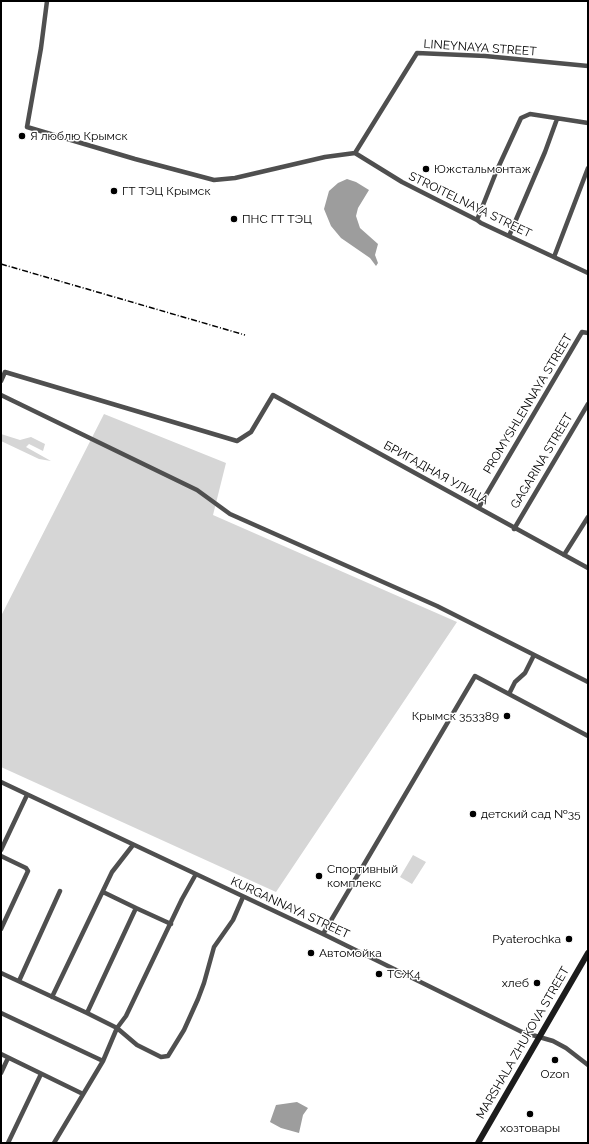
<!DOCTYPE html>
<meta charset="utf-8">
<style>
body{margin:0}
#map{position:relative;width:589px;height:1144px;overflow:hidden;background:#fff;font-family:Raleway,sans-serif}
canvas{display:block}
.frame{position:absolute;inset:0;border:2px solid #000;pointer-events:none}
</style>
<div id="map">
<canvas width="589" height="1144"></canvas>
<div class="frame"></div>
</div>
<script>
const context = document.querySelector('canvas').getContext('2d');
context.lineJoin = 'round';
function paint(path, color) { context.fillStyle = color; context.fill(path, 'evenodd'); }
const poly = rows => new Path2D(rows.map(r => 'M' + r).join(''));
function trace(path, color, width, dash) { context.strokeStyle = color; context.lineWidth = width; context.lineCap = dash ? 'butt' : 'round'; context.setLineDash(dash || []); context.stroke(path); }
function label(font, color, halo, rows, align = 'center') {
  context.font = font + ' Raleway,sans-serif'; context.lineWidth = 3; context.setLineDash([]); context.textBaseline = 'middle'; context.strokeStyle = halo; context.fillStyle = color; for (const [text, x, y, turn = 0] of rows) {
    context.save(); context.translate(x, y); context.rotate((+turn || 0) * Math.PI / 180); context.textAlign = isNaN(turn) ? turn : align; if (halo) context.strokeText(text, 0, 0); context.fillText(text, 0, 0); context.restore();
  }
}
const green = poly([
 [104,414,226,463,213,515,457,622,276,892,1,767,1,616],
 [1,434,20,440,31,437,45,444,43,451,29,444,26,447,51,461,39,459,1,441],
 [413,855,426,862,412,884,400,877]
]);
const water = poly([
 [347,179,356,182,369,190,358,208,356,216,360,228,378,244,375,255,378,263,376,266,370,258,341,238,331,226,324,209,329,191,338,183],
 [297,1102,308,1108,303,1115,299,1133,281,1128,270,1122,276,1105]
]);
const street = poly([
 [47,1,41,48,27,127,135,159,214,180,235,178,325,157,355,153,402,182,477,220,481,223,588,273],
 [355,153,417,53,485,56,588,66],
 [477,220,497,170,521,118,530,114,588,123],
 [509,236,545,152,557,119],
 [554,257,588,168],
 [1,381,5,372,237,441,251,432,273,395,588,568],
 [1,395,197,490,230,514,437,606,588,682],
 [479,507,582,332,588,333],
 [514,529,588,404],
 [564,555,588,517],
 [509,694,515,682,525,673,534,655],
 [1,782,323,934,522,1032,553,1041,566,1048,588,1065],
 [1,850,27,795],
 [1,856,26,868,28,871,1,929],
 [103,892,136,908],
 [323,934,475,676,588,736],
 [1,973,87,1013,117,1028,137,1045,161,1057,168,1056,184,1030,198,999,204,983,214,947,233,920,243,897],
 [19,981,60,891],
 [52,997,112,872,133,845],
 [1,1013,103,1061],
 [87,1013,136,908,171,924],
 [1,1054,83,1094],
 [1,1073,8,1058],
 [8,1143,41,1074],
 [54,1143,103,1061,117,1028,126,1016,182,899,196,874]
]);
const secondary = poly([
 [478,1143,588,953]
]);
const rail = poly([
 [1,264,245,335]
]);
const markers = [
 [22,136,4,"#000"],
 [426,169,4,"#000"],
 [114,191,4,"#000"],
 [234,219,4,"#000"],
 [507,716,4,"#000"],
 [473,814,4,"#000"],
 [319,876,4,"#000"],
 [569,939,4,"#000"],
 [311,953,4,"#000"],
 [379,974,4,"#000"],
 [537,983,4,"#000"],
 [555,1060,4,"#000"],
 [530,1114,4,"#000"]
];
const streetNames = [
 ["LINEYNAYA STREET",480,48,4],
 ["STROITELNAYA STREET",470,205,26],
 ["PROMYSHLENNAYA STREET",528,404,-59],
 ["GAGARINA STREET",542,461,-59],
 ["БРИГАДНАЯ УЛИЦА",436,473,29],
 ["KURGANNAYA STREET",290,908,25],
 ["MARSHALA ZHUKOVA STREET",523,1043,-60]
];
const poiNames = [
 ["Я люблю Крымск",30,136],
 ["Южстальмонтаж",434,169],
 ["ГТ ТЭЦ Крымск",122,191],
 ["ПНС ГТ ТЭЦ",242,219],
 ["Крымск 353389",499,716,"right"],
 ["детский сад №35",481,814],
 ["Спортивный",327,869],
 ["комплекс",327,883],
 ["Pyaterochka",561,939,"right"],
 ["Автомойка",319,953],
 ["ТСЖ4",387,974],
 ["хлеб",529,983,"right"],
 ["Ozon",555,1074,"center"],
 ["хозтовары",530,1128,"center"]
];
paint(green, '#d6d6d6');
paint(water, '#9d9d9d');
trace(street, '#4f4f4f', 4.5);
trace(secondary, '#1c1c1c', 6);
trace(rail, '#000', 1.5, [6, 2, 1, 2]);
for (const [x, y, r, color] of markers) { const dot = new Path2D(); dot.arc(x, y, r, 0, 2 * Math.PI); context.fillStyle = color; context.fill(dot); trace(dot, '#fff', 1.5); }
label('12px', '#000', '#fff', streetNames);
label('12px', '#000', '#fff', poiNames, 'left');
</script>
